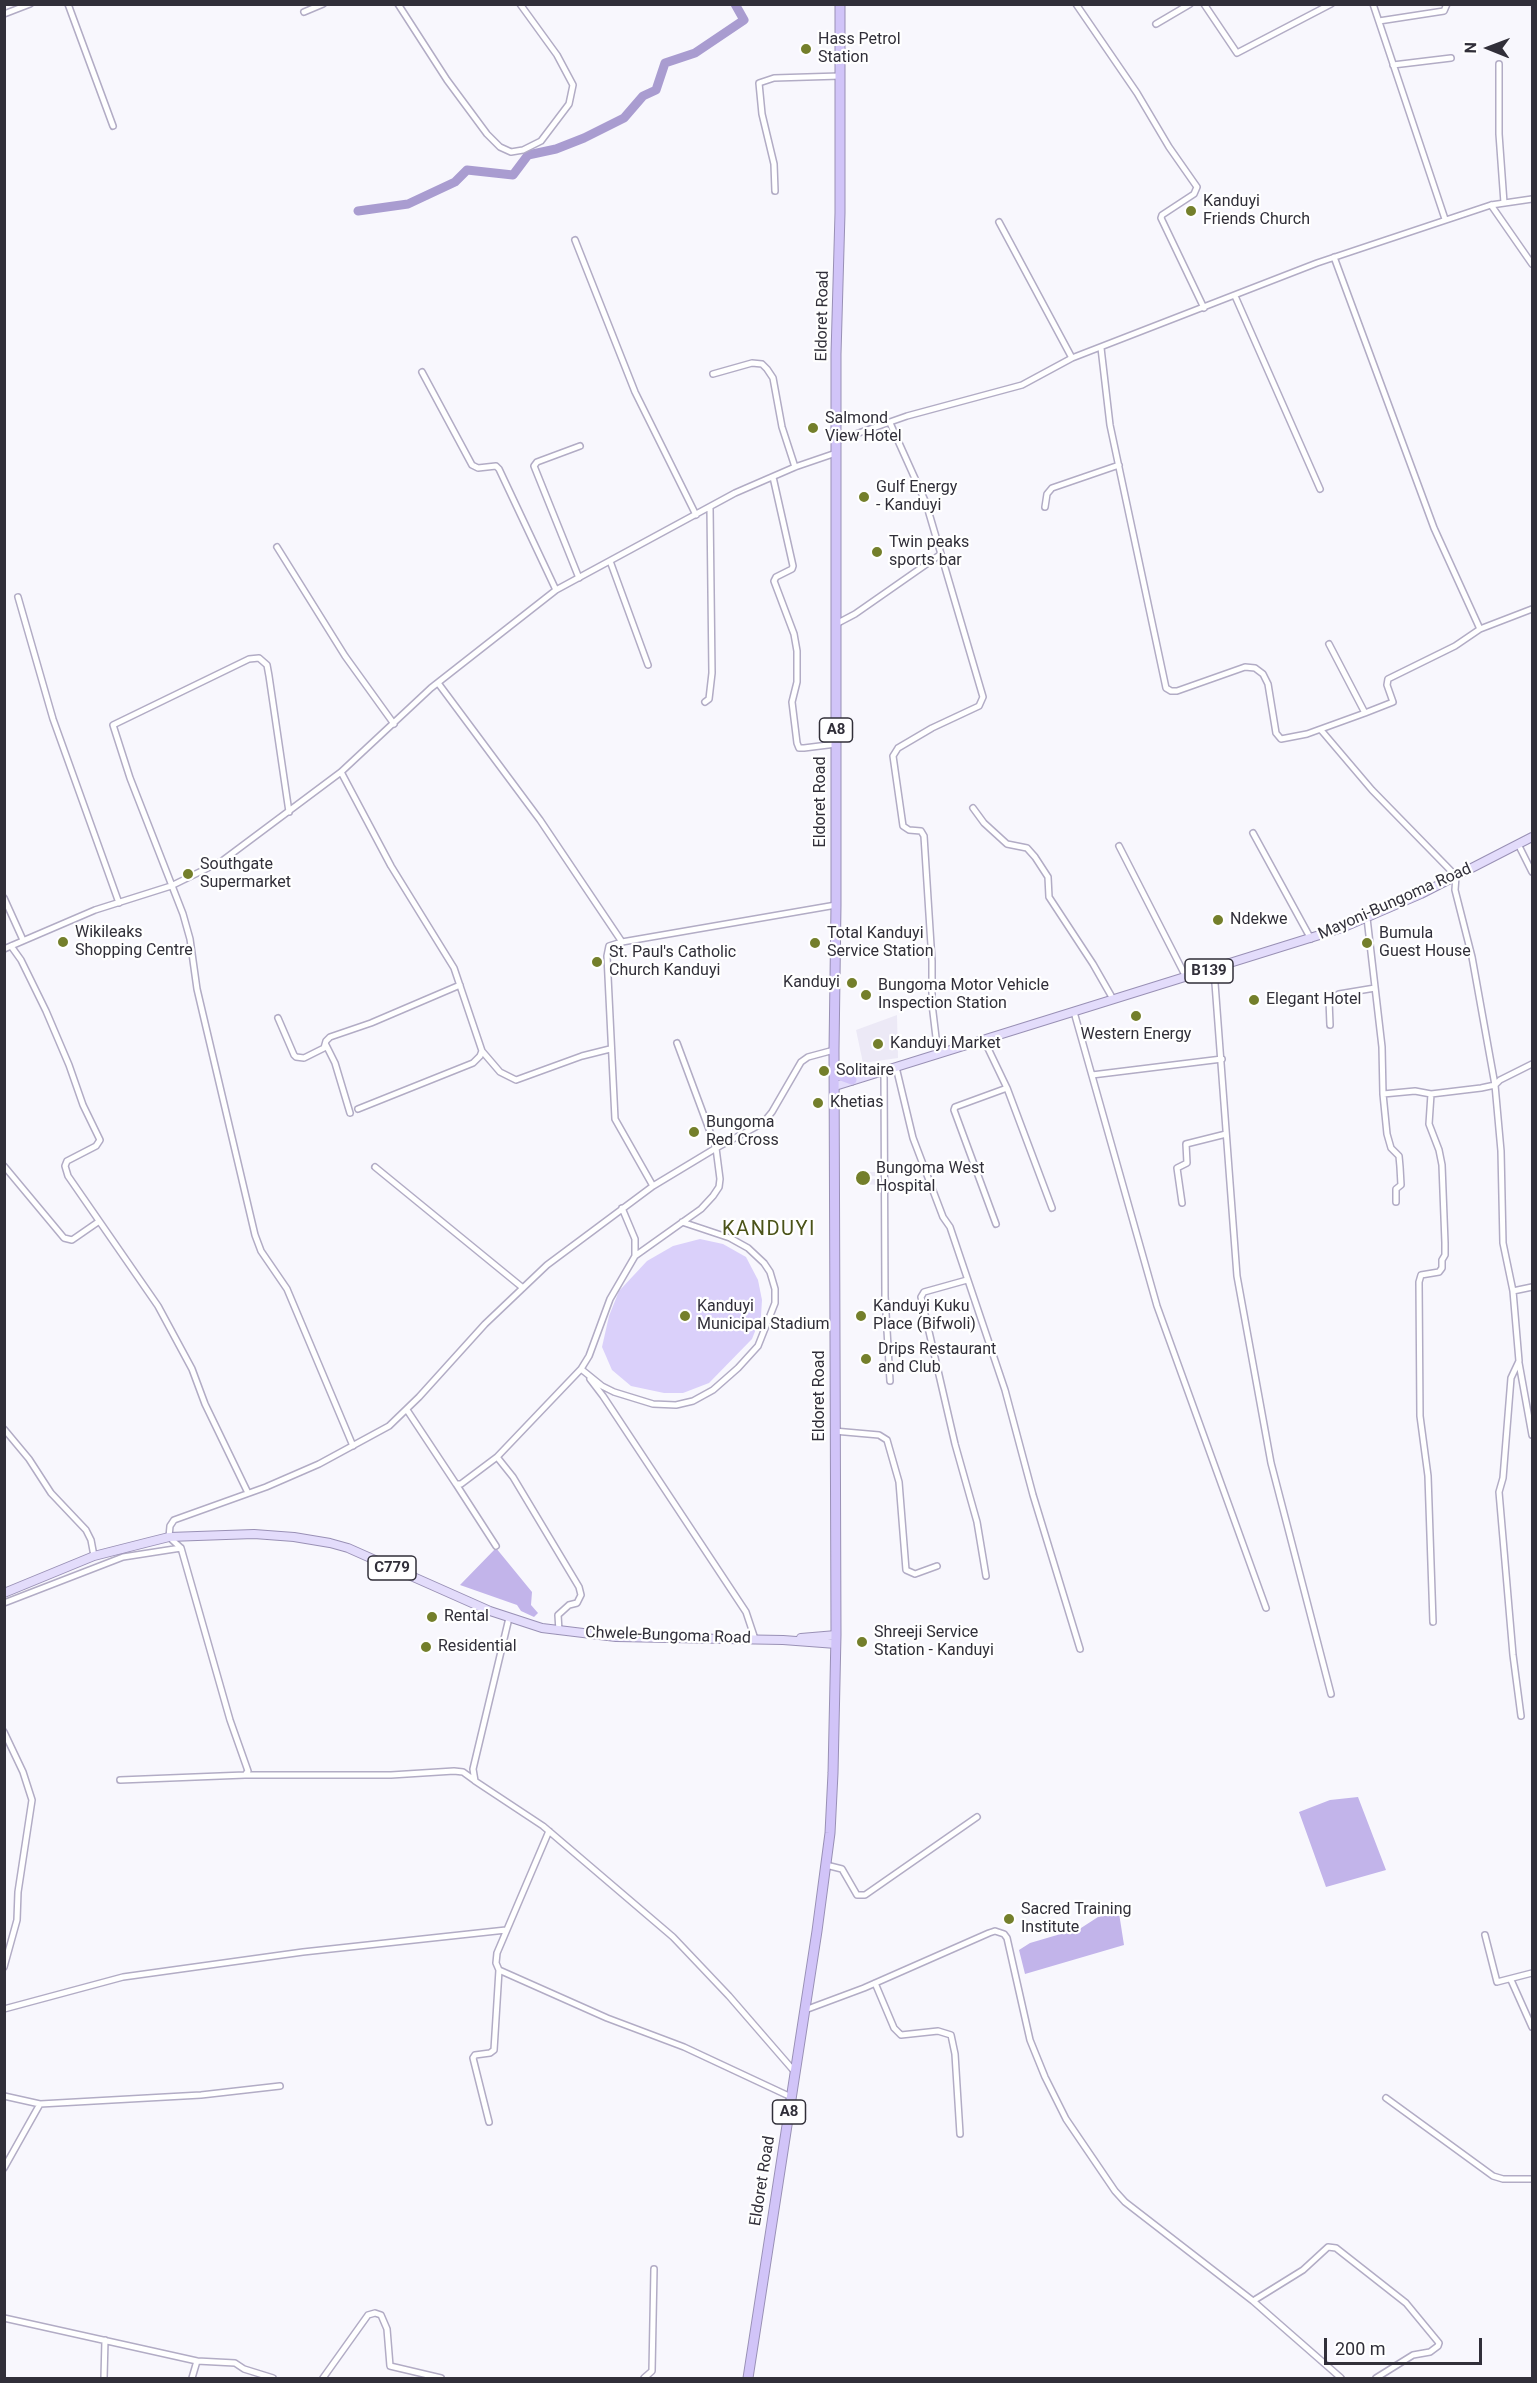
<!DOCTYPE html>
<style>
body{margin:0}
#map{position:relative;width:1537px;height:2383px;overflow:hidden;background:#f8f7fd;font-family:Roboto,sans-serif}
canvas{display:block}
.frame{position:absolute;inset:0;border:6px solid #312f39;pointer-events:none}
.north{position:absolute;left:1459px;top:18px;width:60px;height:60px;-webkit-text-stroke:4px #fff;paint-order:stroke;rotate:271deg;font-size:16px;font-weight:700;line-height:24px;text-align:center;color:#312f39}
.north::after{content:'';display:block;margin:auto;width:21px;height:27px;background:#312f39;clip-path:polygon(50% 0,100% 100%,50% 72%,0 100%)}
.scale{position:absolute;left:1324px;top:2338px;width:158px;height:27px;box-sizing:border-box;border:3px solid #312f39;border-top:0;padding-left:8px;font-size:18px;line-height:21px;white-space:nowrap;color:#312f39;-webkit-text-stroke:4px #fff;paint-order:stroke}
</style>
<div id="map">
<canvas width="1537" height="2383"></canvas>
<div class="frame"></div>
<div class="north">N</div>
<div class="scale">200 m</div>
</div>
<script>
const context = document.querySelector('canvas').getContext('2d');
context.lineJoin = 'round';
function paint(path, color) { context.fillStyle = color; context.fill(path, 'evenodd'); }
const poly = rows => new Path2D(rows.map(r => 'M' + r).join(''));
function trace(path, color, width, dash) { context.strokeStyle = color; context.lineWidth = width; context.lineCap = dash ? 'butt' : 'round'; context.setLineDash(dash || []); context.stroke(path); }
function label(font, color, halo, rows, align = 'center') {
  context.font = font + ' Roboto,sans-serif'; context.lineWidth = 4.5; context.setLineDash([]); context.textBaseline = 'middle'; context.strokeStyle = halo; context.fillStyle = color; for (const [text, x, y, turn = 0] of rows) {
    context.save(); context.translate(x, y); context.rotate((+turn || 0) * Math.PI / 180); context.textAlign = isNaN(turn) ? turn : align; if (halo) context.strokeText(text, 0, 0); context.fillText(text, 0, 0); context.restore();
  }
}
const built = poly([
 [897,1015,898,1058,863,1063,856,1030],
 [860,1172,876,1172,875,1176,866,1176,865,1179,882,1179,882,1185,860,1184]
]);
const green = poly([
 [700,1239,723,1244,746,1257,758,1280,762,1300,761,1316,752,1339,709,1383,683,1393,664,1393,631,1386,612,1370,602,1347,609,1316,619,1291,647,1261,673,1246]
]);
const forest = poly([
 [496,1548,532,1592,531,1605,538,1613,534,1617,521,1611,517,1605,460,1585],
 [1358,1797,1386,1870,1326,1887,1299,1812,1330,1800],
 [1119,1913,1124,1945,1025,1974,1019,1950,1030,1943,1081,1928,1098,1917]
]);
const river = poly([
 [358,211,408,204,455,182,467,170,513,175,528,155,556,149,584,138,624,118,643,96,656,90,665,63,695,53,744,20,735,4]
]);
const street = poly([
 [68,4,113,126],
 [398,4,447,80,487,134,500,147,511,152,523,150,541,141,569,104,573,85,557,55,520,4],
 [1076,4,1137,93,1169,147,1197,187,1194,194,1162,215,1161,218,1204,308],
 [1204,4,1237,53,1331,4],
 [1373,4,1445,219],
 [304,12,323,4],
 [4,14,30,4],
 [1379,21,1444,11,1447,4],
 [1156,24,1190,4],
 [1499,64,1499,134,1504,203],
 [1393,65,1451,58],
 [775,191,774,164,762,114,759,83,774,78,840,76],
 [1491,205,1532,264],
 [999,222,1072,358],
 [575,240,635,392,696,515],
 [1334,257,1434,528,1480,629],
 [1235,296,1320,489],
 [1101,348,1110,425,1166,688,1171,691,1177,691,1245,667,1255,668,1263,674,1268,684,1276,733,1281,739,1307,734,1365,713],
 [422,372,472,465,478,468,496,466,499,469,556,590],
 [713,374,752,363,762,364,767,369,773,378,782,427,795,467],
 [890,423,926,503,983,697,979,706,932,728,898,748,893,756,903,826,909,830,921,831,924,836,932,961,932,1004,938,1054],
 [836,441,907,416,1022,385,1072,358,1317,263,1491,205,1532,199],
 [773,477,793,566,792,569,776,577,774,581,794,634,797,651,797,682,792,702,797,743,799,748,804,748,836,744],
 [1045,507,1047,494,1052,488,1119,465],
 [277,547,345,656,394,724],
 [610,561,648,665],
 [579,578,534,466,537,462,580,446],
 [18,597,53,719,119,903],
 [836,624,855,614,941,554],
 [1329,644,1365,713,1393,702,1387,685,1388,679,1455,646,1480,629,1532,609],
 [438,683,540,820,622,942],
 [705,702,709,699,712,673,710,508],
 [1321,730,1372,790,1456,876,1455,890,1472,957,1495,1085,1501,1151,1503,1243,1513,1291,1519,1361,1511,1378,1503,1478,1499,1492,1513,1655,1521,1716],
 [341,772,391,866,454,968,482,1051,480,1056,473,1063,358,1109],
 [973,808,984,823,1007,844,1027,848,1035,857,1048,877,1049,897,1093,964,1113,999],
 [289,812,269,676,267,665,259,658,249,659,113,725,130,778,183,914,190,939,197,989,255,1235,261,1251,287,1289,353,1446],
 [1253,833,1311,939],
 [1518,844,1532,872],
 [1119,846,1186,977],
 [4,898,23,940],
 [1367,918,1382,1047,1383,1094,1415,1091,1431,1094,1481,1088,1495,1085,1500,1080,1532,1064],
 [11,946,21,960,46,1011,69,1065,83,1105,100,1140,96,1146,67,1161,65,1166,68,1176,158,1306,192,1369,205,1404,248,1493],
 [4,949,95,910,171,886,222,861,341,772,431,688,556,590,735,493,795,467,836,453],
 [1214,970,1237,1276,1271,1463,1331,1694],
 [1074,1012,1157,1306,1266,1608],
 [278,1018,294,1055,296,1057,304,1058,324,1048,326,1041,330,1037,371,1023,460,985],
 [1330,1025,1329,1000,1339,994,1375,988],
 [984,1040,1007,1088,1052,1208],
 [326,1045,335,1063,350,1113],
 [482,1051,500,1072,516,1080,582,1056,610,1049],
 [896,1067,913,1138,943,1217,950,1227,1005,1390,1033,1495,1080,1649],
 [884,1072,885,1296,890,1381],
 [1092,1075,1222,1059],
 [1383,1094,1387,1134,1391,1148,1399,1156,1400,1167,1401,1185,1396,1189,1396,1202],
 [1431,1094,1429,1124,1439,1150,1442,1165,1445,1243,1445,1255,1442,1260,1442,1268,1439,1272,1421,1275,1419,1282,1420,1416,1428,1476,1433,1622],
 [4,1166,64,1238,72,1240,98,1222],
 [375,1167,523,1288],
 [653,1186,615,1119,607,956,609,946,622,942,836,905],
 [1182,1203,1177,1168,1187,1163,1186,1144,1226,1134],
 [996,1224,954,1110,955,1107,1007,1088],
 [635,1256,701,1209,713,1196,719,1187,720,1179,716,1148,677,1043],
 [967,1280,924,1292,921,1297,955,1444,977,1522,986,1576],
 [1513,1291,1532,1287],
 [1519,1363,1532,1435],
 [581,1369,602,1386,614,1392,653,1404,676,1405,693,1401,713,1390,738,1368,758,1346,775,1303,775,1289,770,1272,764,1263,748,1248,730,1238,682,1222],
 [590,1379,603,1396,746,1612,755,1639],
 [407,1410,456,1484,461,1484,497,1457,581,1369,589,1356,610,1299,635,1256,635,1239,622,1208],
 [4,1429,29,1459,51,1493,86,1530,91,1540,94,1556],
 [834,1431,879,1435,887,1440,899,1482,906,1570,915,1574,937,1566],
 [497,1457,513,1477,579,1587,581,1595,577,1603,569,1605,558,1615,559,1631],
 [456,1484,496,1546],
 [4,1603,123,1557,181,1548],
 [509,1618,473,1769,475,1781,543,1826,673,1937,729,1996,794,2071],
 [4,1732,23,1772,32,1800,18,1892,17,1920,4,1967],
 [246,1775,391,1775,454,1771,463,1772,474,1780],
 [120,1780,245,1775,248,1771,230,1720,181,1548,169,1537,170,1526,174,1520,266,1487,319,1464,389,1426,419,1397,485,1324,547,1265,653,1186,716,1148,763,1123,772,1112,801,1062,808,1057,834,1050],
 [549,1831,497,1953,496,1963,499,1970,607,2018,684,2047,791,2097],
 [826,1865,842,1869,857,1895,865,1895,977,1817],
 [1485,1935,1497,1982,1532,1973],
 [1511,1980,1532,2027],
 [875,1983,894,2028,901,2035,938,2031,951,2035,955,2054,960,2134],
 [4,2009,123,1977,303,1952,506,1930],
 [805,2010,864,1988,989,1933,995,1931,1004,1934,1007,1938,1030,2040,1045,2077,1066,2119,1115,2191,1125,2202,1253,2301,1341,2378],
 [4,2096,40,2104,4,2168],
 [1386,2098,1493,2176,1503,2179,1532,2179],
 [40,2104,201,2095,280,2086],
 [489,2122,473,2058,475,2055,490,2053,494,2050,499,1970],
 [1253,2301,1303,2270,1328,2247,1336,2248,1406,2303,1439,2343,1438,2346,1430,2352,1413,2355,1376,2378],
 [4,2318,197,2361,235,2363,244,2369,273,2378],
 [104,2378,105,2340],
 [192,2378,197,2361],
 [323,2378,368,2315,375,2313,381,2315,387,2329,390,2366,441,2378],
 [644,2378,652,2371,654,2269]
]);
const primary = poly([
 [835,1086,1342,928,1421,894,1532,837],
 [4,1593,94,1556,149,1542,169,1537,254,1534,294,1537,330,1543,348,1548,490,1611,542,1628,616,1637,783,1640,836,1644],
 [801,1638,836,1635]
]);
const highway = poly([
 [834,1068,841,1076,852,1080],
 [748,2378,817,1931,830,1833,833,1773,836,1635,834,1050,836,905,836,354,840,213,840,4]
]);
const markers = [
 [806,49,6,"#747f2b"],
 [1191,211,6,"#747f2b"],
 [813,428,6,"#747f2b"],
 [864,497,6,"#747f2b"],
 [877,552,6,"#747f2b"],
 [188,874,6,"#747f2b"],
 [1218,920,6,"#747f2b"],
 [63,942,6,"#747f2b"],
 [815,943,6,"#747f2b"],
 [1367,943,6,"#747f2b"],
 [597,962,6,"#747f2b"],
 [852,983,6,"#747f2b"],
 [866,995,6,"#747f2b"],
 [1254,1000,6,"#747f2b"],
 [1136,1016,6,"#747f2b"],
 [878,1044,6,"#747f2b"],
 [824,1071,6,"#747f2b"],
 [818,1103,6,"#747f2b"],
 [694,1132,6,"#747f2b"],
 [863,1178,8,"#747f2b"],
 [685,1316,6,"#747f2b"],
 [861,1316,6,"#747f2b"],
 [866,1359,6,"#747f2b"],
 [432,1617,6,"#747f2b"],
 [862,1642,6,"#747f2b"],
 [426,1647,6,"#747f2b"],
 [1009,1919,6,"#747f2b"]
];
const shields = [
 [836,730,33],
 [1209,971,48],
 [392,1568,48],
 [789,2112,33]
];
const shieldNames = [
 ["A8",836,730],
 ["B139",1209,971],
 ["C779",392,1568],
 ["A8",789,2112]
];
const poiNames = [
 ["Hass Petrol",818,40],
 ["Station",818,58],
 ["Kanduyi",1203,202],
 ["Friends Church",1203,220],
 ["Salmond",825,419],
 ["View Hotel",825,437],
 ["Gulf Energy",876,488],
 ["- Kanduyi",876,506],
 ["Twin peaks",889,543],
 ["sports bar",889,561],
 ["Southgate",200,865],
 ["Supermarket",200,883],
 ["Ndekwe",1230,920],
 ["Wikileaks",75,933],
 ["Shopping Centre",75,951],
 ["Total Kanduyi",827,934],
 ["Service Station",827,952],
 ["Bumula",1379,934],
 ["Guest House",1379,952],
 ["St. Paul's Catholic",609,953],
 ["Church Kanduyi",609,971],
 ["Kanduyi",840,983,"right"],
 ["Bungoma Motor Vehicle",878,986],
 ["Inspection Station",878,1004],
 ["Elegant Hotel",1266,1000],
 ["Western Energy",1136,1035,"center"],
 ["Kanduyi Market",890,1044],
 ["Solitaire",836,1071],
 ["Khetias",830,1103],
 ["Bungoma",706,1123],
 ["Red Cross",706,1141],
 ["Bungoma West",876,1169],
 ["Hospital",876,1187],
 ["Kanduyi",697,1307],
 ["Municipal Stadium",697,1325],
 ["Kanduyi Kuku",873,1307],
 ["Place (Bifwoli)",873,1325],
 ["Drips Restaurant",878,1350],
 ["and Club",878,1368],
 ["Rental",444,1617],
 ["Shreeji Service",874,1633],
 ["Station - Kanduyi",874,1651],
 ["Residential",438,1647],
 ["Sacred Training",1021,1910],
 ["Institute",1021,1928]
];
const streetNames = [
 ["Eldoret Road",823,316,-89],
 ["Eldoret Road",821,802,-90],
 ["Mayoni-Bungoma Road",1395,902,-24],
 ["Eldoret Road",820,1396,-90],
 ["Chwele-Bungoma Road",668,1636,2],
 ["Eldoret Road",763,2181,-81]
];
const quarterNames = [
 ["KANDUYI",769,1230]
];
paint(built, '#ece9f6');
paint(green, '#dad0fa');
paint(forest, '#c2b4ea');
trace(river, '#a99cd0', 9);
trace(street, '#b2acc5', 8);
trace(primary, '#9990b5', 10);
trace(highway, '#9990b5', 11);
trace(street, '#fff', 5);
trace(primary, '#e3dcfb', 8);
trace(highway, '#d1c4f8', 9);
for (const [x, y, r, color] of markers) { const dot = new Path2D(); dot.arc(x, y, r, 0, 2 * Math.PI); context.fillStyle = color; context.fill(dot); trace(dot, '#fff', 2); }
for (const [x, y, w] of shields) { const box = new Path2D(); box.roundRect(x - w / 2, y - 12, w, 24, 4.5); context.fillStyle = '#fff'; context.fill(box); trace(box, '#312f39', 1.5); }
label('bold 15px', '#312f39', null, shieldNames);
label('16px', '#312f39', '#fff', poiNames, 'left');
label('16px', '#312f39', '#fff', streetNames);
context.letterSpacing = '1.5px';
label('20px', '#4b5319', '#fff', quarterNames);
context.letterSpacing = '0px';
</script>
